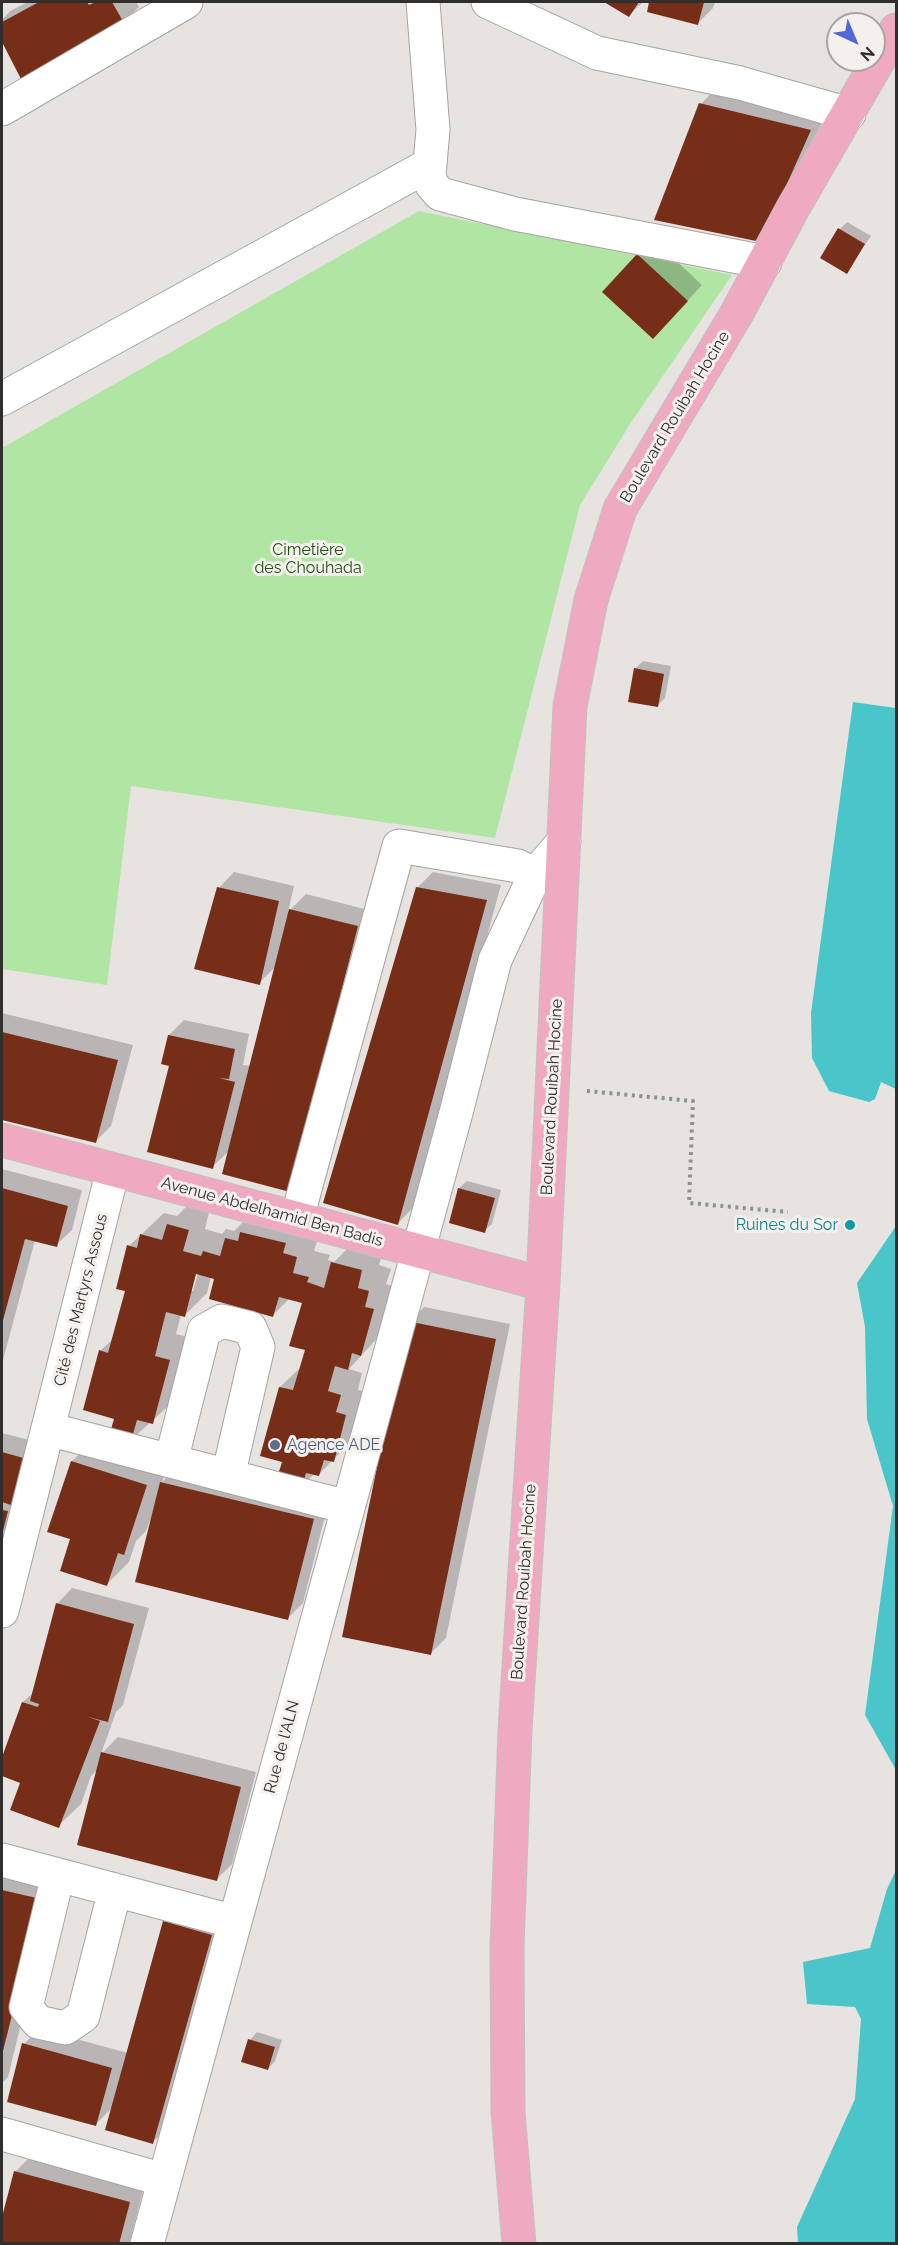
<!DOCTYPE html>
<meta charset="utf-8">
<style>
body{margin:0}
#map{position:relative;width:898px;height:2245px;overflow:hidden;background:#e6e3e1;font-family:Raleway,sans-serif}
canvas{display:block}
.frame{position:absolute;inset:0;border:3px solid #302f2e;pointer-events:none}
.north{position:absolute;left:826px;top:12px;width:60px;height:60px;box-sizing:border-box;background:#f4f0ee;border:2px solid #a6a3a1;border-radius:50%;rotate:136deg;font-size:16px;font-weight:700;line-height:24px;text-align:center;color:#302f2e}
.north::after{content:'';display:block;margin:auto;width:21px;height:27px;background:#5066db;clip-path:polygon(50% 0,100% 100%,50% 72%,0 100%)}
</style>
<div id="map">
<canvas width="898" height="2245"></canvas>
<div class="frame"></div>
<div class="north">N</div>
</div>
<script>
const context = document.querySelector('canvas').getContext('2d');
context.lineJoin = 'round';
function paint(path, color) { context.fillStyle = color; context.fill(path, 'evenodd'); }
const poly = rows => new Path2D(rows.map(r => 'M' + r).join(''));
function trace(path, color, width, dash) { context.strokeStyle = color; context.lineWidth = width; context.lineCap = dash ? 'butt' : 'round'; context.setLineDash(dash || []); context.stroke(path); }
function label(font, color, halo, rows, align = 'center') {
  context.font = font + ' Raleway,sans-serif'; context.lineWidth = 6; context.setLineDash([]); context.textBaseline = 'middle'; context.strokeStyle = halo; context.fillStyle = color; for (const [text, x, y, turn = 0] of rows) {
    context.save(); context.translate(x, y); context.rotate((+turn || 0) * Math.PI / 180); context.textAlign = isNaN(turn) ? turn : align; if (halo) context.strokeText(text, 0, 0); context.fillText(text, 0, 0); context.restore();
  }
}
const green = poly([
 [419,211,732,275,630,424,580,505,495,838,131,786,107,985,2,969,2,448]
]);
const water = poly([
 [853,702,896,708,896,1089,881,1082,875,1099,869,1102,829,1091,812,1058,811,1013],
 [896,1226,896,1770,865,1715,893,1506,867,1419,865,1327,857,1283],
 [896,1870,896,2243,798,2243,797,2227,855,2099,861,2019,855,2007,807,2004,803,1962,870,1948,887,1889]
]);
const shadow = poly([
 [28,2,136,2,139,7,123,22,22,77,2,39,2,20,10,11],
 [607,2,643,2,629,15],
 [651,2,715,2,713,8,698,23,648,11],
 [716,88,825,115,776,225,701,104],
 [847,222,871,236,846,272,840,229],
 [653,239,702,285,668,322,604,292],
 [643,661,671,666,665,698,657,706,635,669],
 [234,872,294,886,288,912,306,894,372,911,305,1174,229,1151,212,1167,171,1065,169,1035,184,1020,249,1034,243,1065,251,1066,276,966,259,983,219,888],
 [433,872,501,885,413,1208,398,1223,417,888],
 [2,1013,133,1045,111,1126,96,1141,2,1118],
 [2,1169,82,1190,72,1230,56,1245,35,1240,2,1364],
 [467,1181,501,1190,492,1224,484,1231,459,1188],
 [191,1202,210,1208,205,1229,222,1234,226,1229,234,1231,249,1216,319,1235,314,1251,330,1255,328,1260,334,1262,355,1241,384,1248,379,1265,391,1269,386,1284,396,1287,383,1332,349,1369,362,1373,358,1390,368,1393,355,1438,318,1475,314,1474,302,1486,283,1461,280,1387,302,1366,306,1349,304,1302,290,1298,273,1315,211,1277,207,1293,184,1316,181,1315,176,1334,192,1338,175,1400,131,1440,116,1418,100,1351,114,1338,127,1290,129,1246,164,1213,177,1216],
 [197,1267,200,1267,193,1291,190,1291],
 [424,1307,510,1324,446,1638,430,1654,409,1322],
 [2,1433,41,1443,2,1581],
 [95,1439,169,1463,162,1482,177,1467,328,1504,303,1603,288,1618,150,1520,146,1531,136,1541,129,1562,107,1584,71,1538,49,1531,72,1461],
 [72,1588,149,1608,123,1705,116,1712,101,1754,118,1737,256,1772,232,1864,217,1879,98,1769,91,1776,81,1804,58,1826,22,1782,2,1774,2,1761,23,1702,34,1692,57,1604],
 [2,1871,55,1884,8,2077,2,2083],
 [180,1906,226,1919,168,2127,153,2142,113,2107,96,2124,24,2044,39,2029,128,2053,165,1922],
 [257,2032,282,2040,275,2061,268,2069,250,2040],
 [31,2156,144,2187,129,2244,2,2244,2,2223,15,2172]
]);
const building = poly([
 [39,2,87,2,89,5,96,2,112,2,124,23,21,79,2,42,2,22],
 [604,2,639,2,629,17],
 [649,2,704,2,698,25,647,12],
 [699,103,811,130,761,242,654,220],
 [838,228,865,244,847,274,820,258],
 [637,254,688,301,653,339,602,292],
 [634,668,664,674,658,707,628,702],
 [217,887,279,901,260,985,194,969],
 [416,887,487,900,398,1225,323,1203],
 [289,909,358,926,290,1192,222,1174],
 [2,1032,118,1060,96,1143,2,1120],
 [168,1035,235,1049,229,1079,219,1078,235,1082,213,1169,147,1152,169,1066,161,1064],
 [2,1188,68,1206,57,1247,25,1239,2,1324],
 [458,1188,495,1198,485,1233,449,1223],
 [167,1224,189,1230,183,1251,201,1256,203,1251,220,1256,225,1238,238,1241,240,1232,286,1243,283,1253,297,1257,293,1273,309,1277,307,1282,324,1288,331,1262,362,1270,358,1288,369,1291,365,1307,374,1309,361,1356,352,1353,348,1370,335,1366,328,1391,341,1395,336,1412,346,1415,334,1462,324,1460,319,1476,306,1473,302,1488,276,1481,282,1462,260,1456,279,1387,293,1390,305,1350,289,1346,302,1303,279,1297,273,1317,209,1299,214,1279,196,1274,185,1317,166,1312,155,1356,170,1360,153,1424,137,1420,131,1441,109,1436,114,1419,83,1410,99,1350,108,1353,125,1291,116,1289,127,1245,137,1248,140,1234,162,1240],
 [407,1321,496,1339,431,1655,342,1637],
 [2,1452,27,1459,14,1506,2,1502],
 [71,1461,147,1485,124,1555,118,1553,107,1586,60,1571,70,1539,47,1532],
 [160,1482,314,1519,288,1620,135,1582],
 [2,1510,8,1511,2,1535],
 [56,1603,134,1624,108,1722,88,1717,100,1721,59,1828,10,1810,20,1783,2,1776,2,1757,22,1702,38,1707,39,1704,30,1701],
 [101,1752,241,1787,217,1881,77,1845],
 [2,1890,41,1899,2,2055],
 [163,1921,212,1935,153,2144,105,2130],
 [248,2039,275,2047,268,2070,241,2062],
 [22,2043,112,2068,96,2126,7,2102],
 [14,2171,130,2202,119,2244,2,2244,2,2217]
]);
const path = poly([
 [587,1091,693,1101,689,1203,788,1212]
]);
const minor = poly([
 [423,2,433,130,429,175,432,185,440,194,515,214,765,262],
 [488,2,597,53,740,83,849,114],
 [2,109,186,2],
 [2,399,429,165],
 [297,1218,399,846,518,866,535,875],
 [48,1429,347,1507],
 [171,1461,204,1331,222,1321,250,1328,258,1347,228,1476],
 [2,1611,113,1170],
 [2,1860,235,1922],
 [58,1875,26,2007,38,2022,65,2028,83,2016,115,1890],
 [2,2134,164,2180],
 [147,2244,457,1109,495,960,535,875,564,841]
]);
const major = poly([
 [2,1140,543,1284],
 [519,2244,508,2112,507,1947,515,1730,543,1284,570,706,591,600,620,509,737,313,793,208,896,30]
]);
const markers = [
 [850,1225,6,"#0f9aa8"],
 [275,1445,6,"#5c6f8a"]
];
const streetNames = [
 ["Boulevard Rouibah Hocine",675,417,-59],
 ["Boulevard Rouibah Hocine",552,1097,-87],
 ["Avenue Abdelhamid Ben Badis",272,1212,15],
 ["Cité des Martyrs Assous",81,1300,-76],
 ["Boulevard Rouibah Hocine",524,1582,-86],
 ["Rue de l'ALN",282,1747,-75]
];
const parkNames = [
 ["Cimetière",308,550],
 ["des Chouhada",308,568]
];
const cultureNames = [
 ["Ruines du Sor",838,1225]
];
const serviceNames = [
 ["Agence ADE",287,1445]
];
paint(green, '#b1e5a3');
paint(water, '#4ac6ca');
paint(shadow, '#0003');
paint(building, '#772e19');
trace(minor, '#a6a3a0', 35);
trace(major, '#c1c1c0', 35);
trace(path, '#92908f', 4, [3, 4.5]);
trace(minor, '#fff', 33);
trace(major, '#efaac1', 33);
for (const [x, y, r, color] of markers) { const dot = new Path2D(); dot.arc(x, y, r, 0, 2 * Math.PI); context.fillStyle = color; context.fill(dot); trace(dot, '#f4f0ee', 2); }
label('16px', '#302f2e', '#f4f0ee', streetNames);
label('16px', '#20520f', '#f4f0ee', parkNames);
label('16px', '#0d838f', '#f4f0ee', cultureNames, 'right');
label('16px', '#4e5e75', '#f4f0ee', serviceNames, 'left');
</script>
